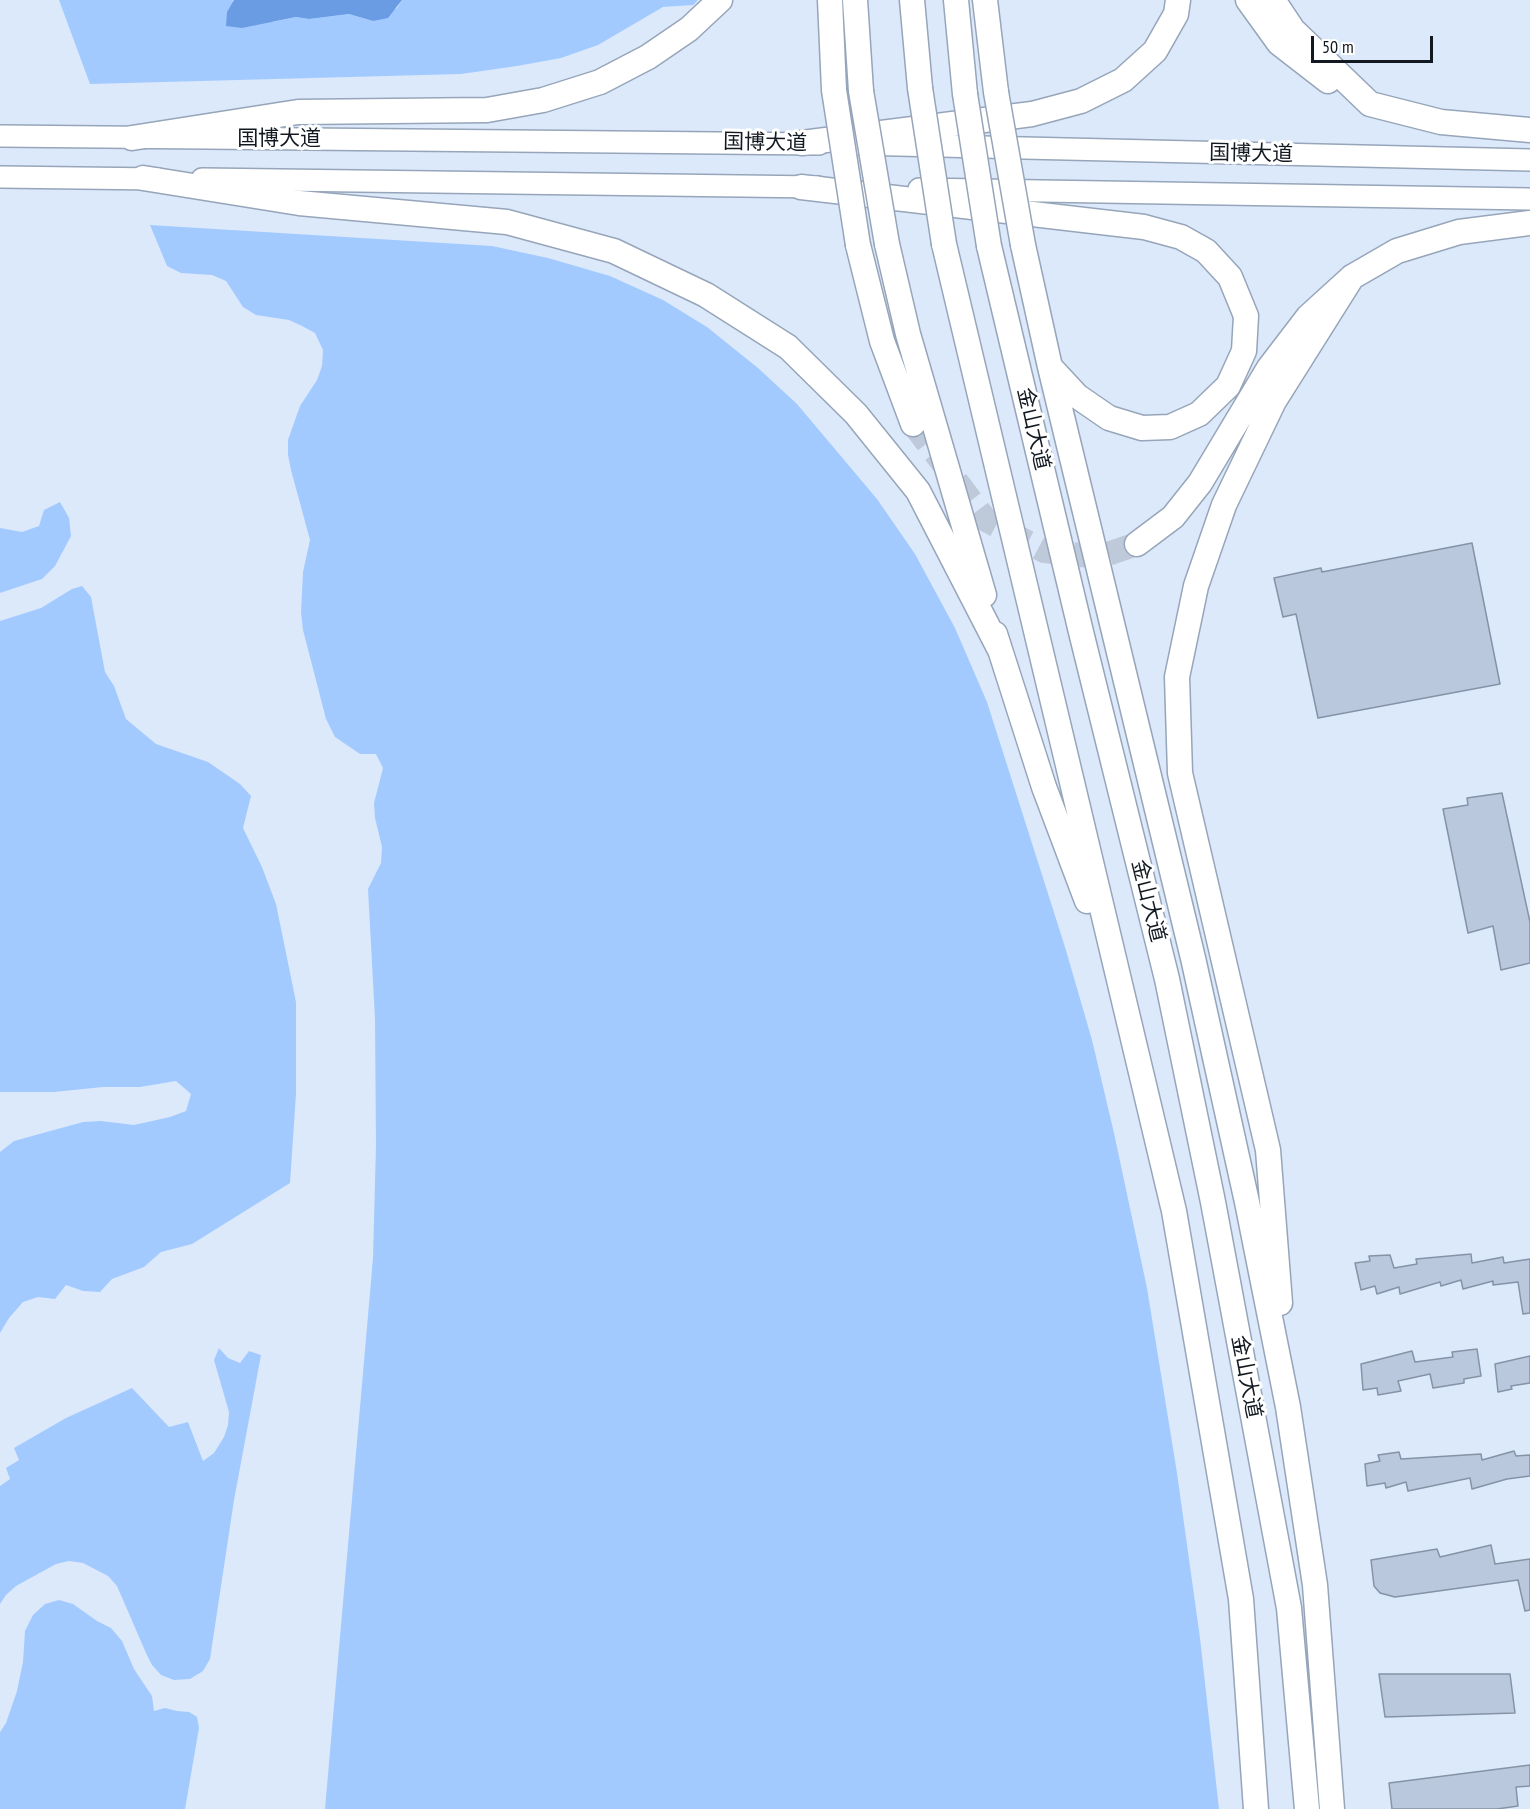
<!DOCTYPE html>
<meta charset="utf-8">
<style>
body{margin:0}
#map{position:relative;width:1530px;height:1809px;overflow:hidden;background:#dce9fb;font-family:"PT Sans Narrow",sans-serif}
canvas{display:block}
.scale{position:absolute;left:1311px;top:36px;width:122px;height:27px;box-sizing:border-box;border:3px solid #131920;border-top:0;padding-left:8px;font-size:18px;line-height:21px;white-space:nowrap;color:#131920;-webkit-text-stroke:4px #fff;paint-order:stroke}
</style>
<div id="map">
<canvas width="1530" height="1809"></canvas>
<div class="scale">50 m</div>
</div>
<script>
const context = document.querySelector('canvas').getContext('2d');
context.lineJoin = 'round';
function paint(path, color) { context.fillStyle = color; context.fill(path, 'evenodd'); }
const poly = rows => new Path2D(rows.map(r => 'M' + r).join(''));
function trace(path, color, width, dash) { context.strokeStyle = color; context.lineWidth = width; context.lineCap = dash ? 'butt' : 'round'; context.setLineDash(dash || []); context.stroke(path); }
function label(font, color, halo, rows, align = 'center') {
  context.font = font + ' "PT Sans Narrow","Noto Sans SC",sans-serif'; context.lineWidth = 6; context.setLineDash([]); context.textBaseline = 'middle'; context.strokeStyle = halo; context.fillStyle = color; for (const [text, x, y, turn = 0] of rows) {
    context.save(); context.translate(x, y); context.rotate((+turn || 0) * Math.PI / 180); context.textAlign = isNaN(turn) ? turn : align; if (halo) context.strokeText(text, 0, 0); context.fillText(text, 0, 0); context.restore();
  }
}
const green = poly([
 [59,0,234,0,232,1,273,22,296,17,309,19,349,14,373,21,397,8,402,0,698,0,693,5,663,7,598,45,561,58,517,66,461,74,90,84],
 [150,225,492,246,548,258,610,276,663,300,707,327,758,368,797,404,877,499,915,554,955,628,987,702,1065,947,1092,1040,1114,1133,1147,1288,1177,1473,1200,1638,1219,1809,325,1809,373,1258,376,1145,375,1019,368,889,381,863,382,847,375,818,374,803,383,768,376,754,360,754,335,737,326,719,303,630,301,612,303,572,310,540,291,470,288,455,288,440,300,406,317,380,322,366,323,350,315,333,302,326,289,320,256,315,243,307,226,281,212,275,181,273,167,266],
 [60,502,69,518,71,536,55,566,42,579,0,593,0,528,22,532,39,526,44,510],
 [82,586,91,597,105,672,114,686,126,719,156,744,208,762,240,784,251,796,243,828,262,867,276,904,296,1002,296,1094,290,1183,192,1244,161,1252,144,1267,112,1279,100,1292,83,1291,66,1285,55,1299,38,1297,23,1302,9,1318,0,1333,0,1152,14,1141,83,1122,101,1121,134,1125,170,1117,186,1111,191,1094,176,1081,140,1087,103,1087,54,1092,0,1092,0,621,41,608,72,589],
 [219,1348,228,1358,240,1363,249,1351,261,1355,234,1500,210,1659,203,1671,190,1679,174,1680,161,1675,152,1665,146,1653,117,1586,108,1576,83,1563,69,1561,56,1564,16,1586,6,1595,0,1604,0,1486,10,1479,6,1468,19,1460,14,1448,66,1418,132,1388,169,1427,188,1422,203,1461,214,1453,224,1437,228,1425,229,1412,214,1360],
 [59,1600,73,1604,97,1621,111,1628,122,1641,134,1669,152,1696,154,1711,165,1708,177,1711,189,1712,197,1717,199,1728,185,1809,0,1809,0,1732,6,1723,17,1691,23,1662,25,1631,33,1615,45,1604]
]);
const water = poly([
 [234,0,402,0,388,18,373,21,349,14,309,19,296,17,242,28,226,26,227,12]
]);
const building = poly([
 [1472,543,1500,684,1318,718,1296,614,1283,617,1274,578,1321,568,1322,572,1472,543],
 [1502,793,1530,922,1530,963,1501,970,1493,926,1468,933,1443,809,1468,805,1467,798,1502,793],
 [1471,1254,1472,1263,1503,1257,1504,1263,1530,1259,1530,1313,1523,1314,1518,1282,1493,1285,1493,1281,1463,1289,1461,1280,1441,1286,1440,1282,1400,1294,1399,1287,1377,1294,1375,1286,1361,1290,1355,1263,1370,1261,1369,1256,1390,1255,1394,1268,1417,1264,1416,1259,1471,1254],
 [1477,1349,1481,1376,1464,1379,1464,1383,1433,1388,1430,1374,1398,1381,1401,1391,1378,1395,1377,1388,1363,1390,1361,1364,1412,1351,1415,1362,1453,1357,1452,1352,1477,1349],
 [1530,1356,1530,1383,1511,1386,1512,1389,1498,1392,1495,1364,1530,1356],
 [1514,1451,1516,1456,1530,1455,1530,1476,1507,1479,1472,1489,1470,1478,1408,1491,1406,1482,1386,1488,1385,1483,1367,1486,1365,1464,1380,1461,1378,1455,1399,1452,1401,1459,1481,1454,1482,1460,1514,1451],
 [1491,1545,1495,1564,1530,1559,1530,1610,1525,1611,1518,1580,1395,1597,1380,1593,1374,1586,1371,1560,1437,1549,1440,1557,1491,1545],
 [1379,1674,1510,1674,1515,1713,1385,1717,1379,1674],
 [1530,1765,1530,1786,1516,1787,1518,1806,1497,1809,1392,1809,1389,1783,1530,1765]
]);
const highwayTunnel = poly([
 [913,424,986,520,1044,551,1099,557,1137,544]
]);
const primary = poly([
 [0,136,819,144],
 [856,144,1530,160],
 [0,177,158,179],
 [202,179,818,187],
 [919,189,1530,199]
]);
const highway = poly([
 [830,0,834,90],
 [855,0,861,91],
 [912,0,920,88],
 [956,0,965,94],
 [985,0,996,92],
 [1248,0,1279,43,1328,81],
 [1273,0,1293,30,1370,104,1441,122,1530,130],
 [132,138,298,112,487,110,543,100,600,82,648,57,689,29,720,0],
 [802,143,1032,114,1081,101,1123,80,1155,51,1176,14,1178,0],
 [143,178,299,203,507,222,614,251,706,295,788,347,856,414,918,491,1000,650],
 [801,187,1144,227,1181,237,1206,251,1230,277,1246,316,1244,351,1228,386,1199,414,1170,427,1142,428,1109,418,1077,396,1051,368],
 [887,244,908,334,984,595],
 [944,244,1174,1211,1241,1599,1256,1809],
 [858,245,882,341,913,424],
 [1023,245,1050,367,1193,958,1247,1202,1288,1407,1315,1585,1332,1809],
 [989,246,1081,632,1167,979,1213,1202,1289,1608,1307,1809],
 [1137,544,1173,517,1200,483,1269,368,1308,317,1352,277,1397,251,1459,232,1530,223],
 [995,634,1044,787,1087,901],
 [1280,1303,1268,1150,1180,773,1177,677,1196,586,1224,505,1274,401,1352,277]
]);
const highwayBridge = poly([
 [920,88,944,244],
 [834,90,858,245],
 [861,91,887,244],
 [996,92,1023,245],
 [965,94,989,246]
]);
const streetNames = [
 ["国博大道",279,139],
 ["国博大道",765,143,1],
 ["国博大道",1251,154,1],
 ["金山大道",1033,429,77],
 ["金山大道",1148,901,76],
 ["金山大道",1246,1377,79]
];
paint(green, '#a3caff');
paint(water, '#699ce3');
paint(building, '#b9c8dd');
trace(building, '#8593a7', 1.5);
trace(highwayTunnel, '#becada', 24, [24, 12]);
trace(primary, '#96a5b9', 24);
trace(highway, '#96a5b9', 27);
trace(primary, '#fff', 21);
trace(highway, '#fff', 24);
trace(highwayBridge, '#96a5b9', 27, []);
trace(highwayBridge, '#fff', 24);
label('21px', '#131920', '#fff', streetNames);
</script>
